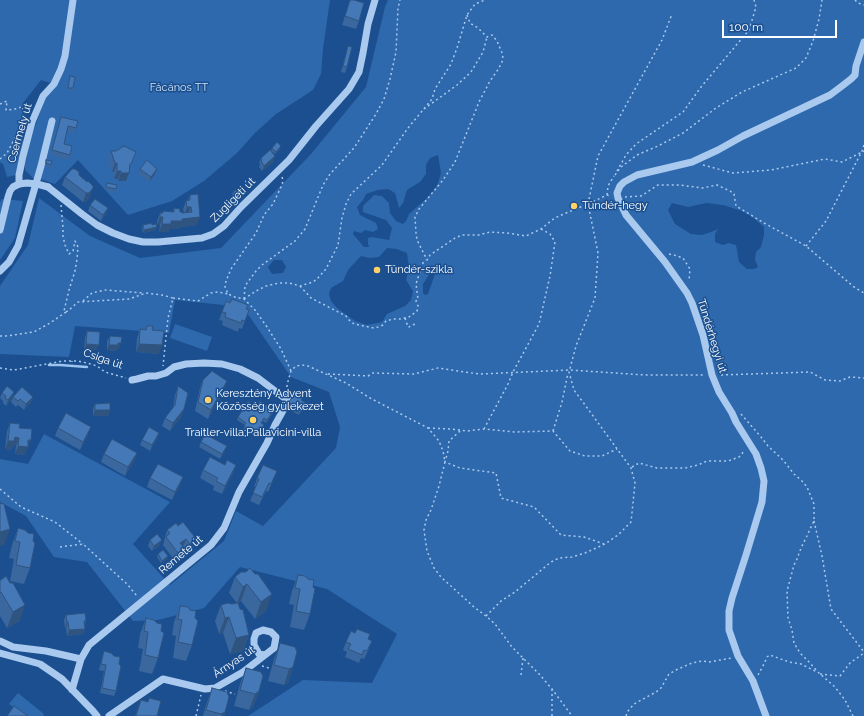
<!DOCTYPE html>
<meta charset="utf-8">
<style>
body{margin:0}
#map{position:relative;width:864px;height:716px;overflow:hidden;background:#1b4f8f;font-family:Raleway,sans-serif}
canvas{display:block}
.scale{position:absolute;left:722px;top:20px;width:115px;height:18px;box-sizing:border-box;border:2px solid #fff;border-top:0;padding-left:5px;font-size:12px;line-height:14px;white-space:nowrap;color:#fff;-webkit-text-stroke:3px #1b4f8f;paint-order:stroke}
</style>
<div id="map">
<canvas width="864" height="716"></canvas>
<div class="scale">100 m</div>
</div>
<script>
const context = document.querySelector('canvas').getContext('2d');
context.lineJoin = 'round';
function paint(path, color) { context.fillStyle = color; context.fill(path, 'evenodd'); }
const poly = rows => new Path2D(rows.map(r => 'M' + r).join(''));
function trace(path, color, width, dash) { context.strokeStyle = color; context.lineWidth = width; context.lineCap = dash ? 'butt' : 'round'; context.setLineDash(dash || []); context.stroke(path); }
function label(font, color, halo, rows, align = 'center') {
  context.font = font + ' Raleway,sans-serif'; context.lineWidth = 3; context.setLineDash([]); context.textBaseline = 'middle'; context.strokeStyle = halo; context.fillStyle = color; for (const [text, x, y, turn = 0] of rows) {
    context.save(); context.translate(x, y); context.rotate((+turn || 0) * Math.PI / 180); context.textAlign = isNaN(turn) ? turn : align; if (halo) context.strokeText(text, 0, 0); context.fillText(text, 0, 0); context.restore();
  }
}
const green = poly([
 [0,0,330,0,323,49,321,74,313,90,276,114,255,133,237,153,204,181,172,201,128,215,78,160,55,184,40,179,33,178,25,170,25,164,30,141,39,115,45,98,54,84,41,80,23,103,23,142,16,175,7,177,3,164,0,162],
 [388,0,864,0,864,716,248,716,303,680,372,683,397,634,327,589,240,567,204,608,158,620,133,621,87,562,54,557,26,516,0,502,0,459,28,464,44,434,170,502,133,544,170,585,224,541,236,511,263,526,336,448,340,427,329,392,291,377,243,307,175,300,169,333,75,326,69,357,0,354,0,286,28,245,39,198,90,236,140,258,221,248,311,154,366,87,385,7],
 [438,155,441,173,438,183,434,190,426,199,409,214,406,221,403,224,396,221,390,213,389,203,382,196,374,195,363,206,363,212,386,220,392,228,389,240,372,237,368,238,368,244,369,247,364,247,353,234,354,231,361,233,365,230,373,232,378,229,376,223,360,215,357,207,363,200,366,194,378,190,388,189,395,193,399,208,403,203,407,190,420,182,426,174,426,165,430,158],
 [672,203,688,207,706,203,723,205,742,211,751,216,764,227,764,235,761,247,756,252,755,260,758,267,754,269,747,269,739,262,736,245,729,243,723,245,715,242,715,234,718,229,711,232,702,235,691,234,675,224,668,210],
 [387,248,397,249,407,253,409,268,406,280,413,291,411,300,405,306,387,314,382,322,367,325,355,321,337,308,331,301,329,294,331,288,343,281,348,270,361,256,370,258,379,257],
 [274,260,282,260,286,267,283,273,272,274,268,267],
 [430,273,435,273,434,277,428,294,425,295,423,293,423,284],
 [2,199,23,201,15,238,0,260,0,202],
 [175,324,212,337,207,351,170,338],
 [18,693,44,714,43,716,25,716,9,704]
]);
const stream = poly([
 [49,365,60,365,87,367]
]);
const path = poly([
 [855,0,858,3,864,5],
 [467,15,470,23,478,28,487,37,492,35,497,41,503,55,502,62,499,68,490,81,479,102,455,162,443,180,419,209,415,217,416,233,417,240,427,260,430,255,439,249,455,238,462,235,479,235,490,232,507,233,526,236,541,229,552,220,559,216,588,204,607,195,610,196],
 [0,104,7,101,6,110,15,109,32,104],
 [424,109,457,85,471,72,483,52,487,37],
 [0,159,7,153,15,138,23,127],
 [703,165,733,173,771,170,825,159,842,162,864,151],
 [617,171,626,155,636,144,683,112,701,87,749,30,756,7,754,0],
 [615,175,621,167,637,155,658,146,683,133,716,108,742,92,796,68,806,58,813,41,819,19,822,0],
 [282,177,283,180,282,185,273,204,264,215,256,233,231,269,226,281,225,287,228,294,235,297,244,299,255,310,267,327,281,349,291,371],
 [607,195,608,186,614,176],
 [625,197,641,196,658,185,680,185,702,188,717,185,730,191,734,194,736,206,764,223,806,246,854,287,864,293],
 [61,205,63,228,63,236,65,245,69,254,73,251,75,241,78,247,77,259,75,271,69,290,64,311,66,312,69,310,78,302,129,299,146,293,162,295,173,298,168,318,163,366],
 [806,246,826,221,862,151,864,145],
 [669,254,674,255,683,258,690,269,689,280,688,281],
 [300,286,311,298,346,316,349,320,354,324,374,328,378,327,383,325,386,321,393,319,401,319,409,317,417,311,418,306,416,301,418,299,416,284,421,268,423,263,426,260],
 [173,298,198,301,211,293,218,292,228,294],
 [244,299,256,291,266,286,279,283,289,283,300,286,313,282,317,279,326,269,338,245,342,218,346,204,351,194,382,165,408,128,432,99,435,89,451,64,457,48,467,15,475,4,485,0],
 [244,299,245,286,256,271,262,265,295,241,305,229,323,185,330,174,354,148,376,114,384,99,390,79,396,52,398,8,400,0],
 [83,301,92,293,105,290,144,293],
 [405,318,408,327,409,327,412,325,416,324],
 [0,336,6,336,34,332,50,323,66,312],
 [72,367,72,361],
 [0,368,14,370,63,361,78,361,91,364,97,366,105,372,126,378],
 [328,374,368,376,373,373,414,374,438,368,464,372,480,374,570,370,645,375,705,375],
 [721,375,810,372,825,380,840,381,850,377,864,378],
 [287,387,287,385,291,371,296,366,302,365,308,366,346,383,370,398,428,428,439,441,443,451,445,462,439,486,431,510,426,520,424,530,427,551,434,568,441,577,474,607,486,616,495,624,512,647,540,675,552,689,572,716],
 [741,414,761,437,768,446,783,460,794,474,802,481,807,487,814,504,814,521,810,529,807,536,801,548,797,559,794,565,787,591,788,618,792,630,794,643,800,653,809,662,819,673,835,687,845,700,853,716],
 [428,428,451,429,467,431,484,429,514,432,553,431,570,451,585,456,602,456,617,449],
 [484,429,508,384,513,372,539,324,550,276,555,242,550,234,541,229],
 [460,431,449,441,448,451,445,462,460,468,496,473,501,498,534,507,561,535,584,537,604,544],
 [553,431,562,402,568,373],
 [632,467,639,463,657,468,685,468,698,465,707,461,728,461,739,457,745,450],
 [0,489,21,507,55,522,83,544],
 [814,521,822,556,831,609,864,652],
 [60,547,83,544,127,584,137,596],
 [486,616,501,601,515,592,551,562,559,558,572,557,585,553,605,544,618,535,631,522,635,483,631,468,588,409,574,390,569,372,576,346,595,298,598,253,588,204,598,156,662,40,672,14],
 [262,666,269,668],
 [820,674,840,676,850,663,864,653],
 [521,675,523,658],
 [758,675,764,664,767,657,770,655,789,662,801,664,817,672],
 [225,691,235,694],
 [196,716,201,695],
 [552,716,552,689],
 [626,716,628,711,634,704,656,692,661,688,669,674,676,670,692,663,702,661,709,662,732,658]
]);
const minor = poly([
 [48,187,82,214,97,225,113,233,129,239,143,242,158,242,202,238,213,234,224,226,241,207,289,160,316,126,349,89,359,72,363,53,368,24,375,0],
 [0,230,8,197,10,191,13,187,19,184,19,175,23,156,32,122,43,96,54,84,61,69,65,56,73,0],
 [0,271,9,262,18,246,41,166,52,121],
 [132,380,137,379,148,376,156,376,166,373,174,367,186,364,204,363,222,364,240,369,258,378,287,400],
 [0,641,13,647,46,651,81,659],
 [0,653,40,664,62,679,93,711,97,716],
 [72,690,81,659,89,645,211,545,224,528,239,492,267,443,275,425,285,407,289,394],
 [109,716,163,679,205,689,215,688,243,672,265,655,274,648,276,637,271,632,263,630,256,633,254,639,254,645,259,654,265,655],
 [766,716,753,681,738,656,729,630,729,611,732,598,746,555,762,502,764,481,761,468,756,454,736,422,732,413,719,392,712,375,703,335,692,303,687,293,665,262,626,215,618,198,617,193,620,186,624,182,637,175,692,162,718,150,743,136,830,95,842,86,851,79,855,75,856,66,864,42]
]);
const minorBridge = poly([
 [19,184,27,183,37,184,48,187]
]);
const wall = poly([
 [350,0,359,21,356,29,342,25],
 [348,46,347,67,345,73,341,72],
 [70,76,73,88,72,91,67,90],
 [61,117,76,128,74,133,67,131,64,144,70,155,68,160,50,155],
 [272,148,280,149,275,154,271,151],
 [111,151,136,152,129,170,129,173,126,181,118,181,118,179,114,179,114,172,112,172,108,160],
 [261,158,273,162,262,171,259,167,260,164,259,163],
 [46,160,51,165,50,168,45,166],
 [140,169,157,169,155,174,149,182,138,174],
 [79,175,90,197,86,202,83,202,62,185,65,177],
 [107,183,116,189,115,192,105,190],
 [233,192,239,198,237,200,232,195],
 [190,195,197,225,180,227,179,229,169,229,168,232,159,232,160,225,157,225,157,221,160,213,162,213,163,211,173,212,174,208,182,213,184,213,183,209,186,201,188,200],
 [90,205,108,208,106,214,101,221,88,211],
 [143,225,152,225,156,230,143,233,142,227],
 [246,309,249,310,242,329,239,328,238,332,222,325,223,321,219,320,222,312],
 [147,326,152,330,159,354,136,352,137,338,140,329,145,330],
 [87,331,97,350,84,350,85,337],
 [110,336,119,349,117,349,116,351,107,350,107,341],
 [203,380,224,390,208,419,195,411,200,388],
 [178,386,181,417,170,431,162,426,165,418,173,408,175,395],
 [14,392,12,398,6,406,3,403,3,401,0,398,2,393],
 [13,397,33,397,31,402,24,410,18,405,16,407,11,402],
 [303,398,301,400,305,406,299,415,286,408,287,405],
 [95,404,110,410,108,416,93,416,93,409],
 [256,407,273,413,266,423,263,421,261,423,263,428,256,437,243,429,245,425,237,420,238,417],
 [10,423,19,428,28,448,27,448,25,455,15,454,16,446,13,446,11,450,5,449,7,431],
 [58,428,88,435,80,450,55,436],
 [159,433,157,438,150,451,140,445,142,440],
 [201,442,225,451,220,459,199,447],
 [104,454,134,461,125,476,101,462],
 [236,465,233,473,222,494,213,490,214,486,200,478,203,470],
 [277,471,268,492,266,491,259,505,250,501,256,487,254,487,257,478],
 [183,477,180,485,172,500,147,487,150,478],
 [178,526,197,540,193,548,187,553,184,549,181,556,175,561,163,545,167,530],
 [18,528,30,568,24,584,10,581,14,559,9,558,12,545],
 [150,540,160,545,152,551,148,546],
 [158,554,167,559,161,563,157,557],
 [241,572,266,611,255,619,241,601,238,603,249,635,243,651,230,654,223,633,219,634,215,621,221,605,232,604,237,603,229,593,235,577],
 [298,575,313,587,310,614,304,630,290,627,294,605,289,604,292,591],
 [0,580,10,583,20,621,7,628,0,616],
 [180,606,192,645,186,661,173,658,176,636,172,635,174,622],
 [66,615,86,620,85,624,85,629,83,634,67,636,66,628,65,628,64,620],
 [146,618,158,658,152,674,139,671,143,649,138,648,140,634],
 [355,633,370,634,368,639,369,649,364,659,361,658,359,663,345,657,347,652,343,650,346,642],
 [280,643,293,667,288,683,284,685,268,681,274,659],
 [104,651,119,664,116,691,114,696,100,693,104,671,99,670,102,657],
 [246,668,259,691,253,707,249,710,234,706,240,684],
 [212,688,225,712,224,716,203,716,206,705],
 [141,700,157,716,135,716]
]);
const shadedWall = poly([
 [281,146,280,149,275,154,276,152],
 [275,156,273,162,262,171,264,166],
 [115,163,117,163,114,172,112,172],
 [157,169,155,174,149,182,151,177],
 [117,171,121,171,118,179,114,179],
 [121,173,129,173,126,181,118,181],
 [93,188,90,197,86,202,83,202,86,193],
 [187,207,191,207,188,215,184,215],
 [108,208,106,214,101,221,103,215],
 [160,217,163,217,160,225,157,225],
 [200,217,197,225,180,227,179,229,169,229,168,232,159,232,162,224,171,221],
 [157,227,156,230,143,233,144,230],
 [118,343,121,343,119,349,117,349,116,351,107,350,109,345],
 [86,344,99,345,97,350,84,350],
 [139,344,162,345,159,354,136,352],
 [227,381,224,390,208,419,211,410],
 [14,392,12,398,6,406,8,400],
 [33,397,31,402,24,410,26,404],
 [184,409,181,417,170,431,173,423],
 [95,410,110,410,108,416,93,416],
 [91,427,88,435,80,450,83,442],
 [159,433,157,438,150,451,152,445],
 [15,437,19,438,16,446,13,446,11,450,5,449,8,441],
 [28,440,31,440,25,455,15,454,18,446],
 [227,446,225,451,220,459,222,454],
 [137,453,134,461,125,476,128,467],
 [236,465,233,473,222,494,225,486],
 [183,477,180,485,172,500,175,492],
 [10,529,4,545,0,546,0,532],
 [186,539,183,547,180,543],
 [162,540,160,545,152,551,154,546],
 [197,540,193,548,187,553,190,544],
 [184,548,181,556,175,561,178,553],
 [168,556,167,559,161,563,162,561],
 [247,584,241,601,237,603,243,587],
 [272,594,266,611,255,619,261,602],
 [25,605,20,621,7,628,13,612],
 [229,617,223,633,219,634,225,618],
 [67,622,68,622,66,628,65,628],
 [85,629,83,634,67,636,69,630],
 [249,635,243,651,230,654,236,638],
 [293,667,288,683,284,685,289,669],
 [259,691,253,707,249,710,255,694],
 [225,712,224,716,221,716,221,714]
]);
const building = poly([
 [350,0,354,0,364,3,359,21,345,16,350,0],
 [348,46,352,47,347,67,343,66,348,46],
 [70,76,75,77,73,88,68,88,70,76],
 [61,117,78,121,76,128,68,126,64,144,72,146,70,155,52,150,61,117],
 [277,142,281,146,276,152,272,148,277,142],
 [124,146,136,152,131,164,130,164,129,173,121,173,121,171,117,171,117,163,115,163,111,151,116,151,124,146],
 [270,150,275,156,264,166,261,161,262,160,261,158,270,150],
 [46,160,52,161,51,165,46,163,46,160],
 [147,160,157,169,151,177,140,169,147,160],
 [72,169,75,169,79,172,79,175,87,182,88,181,93,186,93,188,89,193,86,193,65,177,72,169],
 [107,183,117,185,116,189,106,187,107,183],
 [236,190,240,195,238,197,233,192,236,190],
 [198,194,200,217,182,219,182,221,171,221,171,224,162,224,163,217,160,217,160,213,163,213,163,211,174,212,174,208,180,209,180,212,182,212,182,213,192,212,191,207,187,207,186,201,190,200,190,195,198,194],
 [95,199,108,208,103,215,90,205,95,199],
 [152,223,152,225,156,224,157,227,144,230,143,225,152,223],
 [232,299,248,305,246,309,249,310,245,321,242,320,241,323,225,317,226,313,222,312,226,301,230,303,232,299],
 [147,326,153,326,152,330,164,331,162,345,139,344,140,329,146,330,147,326],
 [87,331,100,332,99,345,86,344,87,331],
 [110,336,122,337,121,343,118,343,118,345,109,345,110,336],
 [212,371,227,381,211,410,198,402,203,380,212,371],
 [7,386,14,392,8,400,5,398,6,396,2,393,7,386],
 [178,386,188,393,184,409,173,423,165,418,175,405,178,386],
 [22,387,33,397,26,404,20,399,18,401,13,397,22,387],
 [296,391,304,395,301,400,306,403,300,413,287,405,296,391],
 [248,401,256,407,260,401,274,410,267,420,264,418,261,423,264,425,257,435,244,426,246,423,238,417,248,401],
 [110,403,110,410,95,410,95,404,110,403],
 [66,413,91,427,83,442,58,428,66,413],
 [10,423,20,424,19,428,32,429,31,440,28,440,28,447,18,446,19,438,15,437,14,441,8,441,10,423],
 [149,427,159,433,152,445,142,440,149,427],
 [205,434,227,446,222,454,201,442,205,434],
 [112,439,137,453,128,467,104,454,112,439],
 [210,457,225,465,227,460,236,465,225,486,216,481,218,478,203,470,210,457],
 [158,464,183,477,175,492,150,478,158,464],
 [263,465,277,471,271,484,269,483,262,497,253,493,259,479,257,478,263,465],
 [0,502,0,503,4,504,10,529,0,532,0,502],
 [183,522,197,540,190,544,186,539,180,543,184,548,178,553,166,537,170,533,167,530,176,523,178,526,183,522],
 [18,528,25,530,28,533,34,534,33,541,35,543,30,568,16,565,20,542,15,541,18,528],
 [157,534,162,540,154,546,150,540,157,534],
 [163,550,168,556,162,561,158,554,163,550],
 [250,568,255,574,258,574,272,594,261,602,247,584,243,587,235,577,241,572,246,572,250,568],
 [298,575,305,576,308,579,314,580,313,587,315,589,310,614,296,611,300,589,295,588,298,575],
 [6,576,10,583,13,583,25,605,13,612,1,592,0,593,0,580,1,580,6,576],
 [228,603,232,604,238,603,240,609,243,610,249,635,236,638,229,617,225,618,221,605,228,603],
 [180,606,188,607,190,610,196,611,195,618,198,621,192,645,178,642,182,620,178,619,180,606],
 [85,613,86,620,84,621,85,629,69,630,68,622,67,622,66,615,85,613],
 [146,618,154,620,157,623,162,624,161,631,164,633,158,658,145,655,148,632,144,631,146,618],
 [357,629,370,634,368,639,372,641,367,651,364,650,362,655,348,649,351,644,346,642,351,631,355,633,357,629],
 [280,643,295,647,297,652,293,667,289,669,274,665,280,643],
 [104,651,111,653,114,656,120,657,119,664,121,666,116,691,102,688,106,665,101,664,104,651],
 [246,668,261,672,263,676,259,691,255,694,240,690,246,668],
 [212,688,227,692,229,697,225,712,221,714,206,710,212,688],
 [149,698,161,701,157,716,136,716,141,700,148,702,149,698],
 [14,706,28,716,7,716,14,706]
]);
const markers = [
 [574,206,4,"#ffd166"],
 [377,270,4,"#ffd166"],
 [208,400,4,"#ffd166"],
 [253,420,4,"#ffd166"]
];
const parkNames = [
 ["Fácános TT",179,88]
];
const streetNames = [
 ["Csermely út",20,133,-74],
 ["Zugligeti út",233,200,-45],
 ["Tündérhegyi út",712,336,73],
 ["Csiga út",103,359,19],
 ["Remete út",181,555,-40],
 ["Árnyas út",234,662,-34]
];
const poiNames = [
 ["Tündér-hegy",582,206],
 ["Tündér-szikla",385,270],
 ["Keresztény Advent",216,394],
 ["Közösség gyülekezet",216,407],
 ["Traitler-villa;Pallavicini-villa",253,433,"center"]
];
paint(green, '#2e69ad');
trace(stream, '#9cc4f0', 2.5);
trace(path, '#a9c9ee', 1.5, [2, 3]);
trace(minor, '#a9c9ee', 7);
trace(minorBridge, '#a9c9ee', 7);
paint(wall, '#3a679d');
paint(shadedWall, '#305480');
paint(building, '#4478b7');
trace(building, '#305480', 1);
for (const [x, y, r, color] of markers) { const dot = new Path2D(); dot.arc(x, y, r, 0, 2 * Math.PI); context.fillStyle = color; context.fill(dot); trace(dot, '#1b4f8f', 1.5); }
label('11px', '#cfe3fa', '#1b4f8f', parkNames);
label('11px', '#fff', '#1b4f8f', streetNames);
label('11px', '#fff', '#1b4f8f', poiNames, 'left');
</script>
